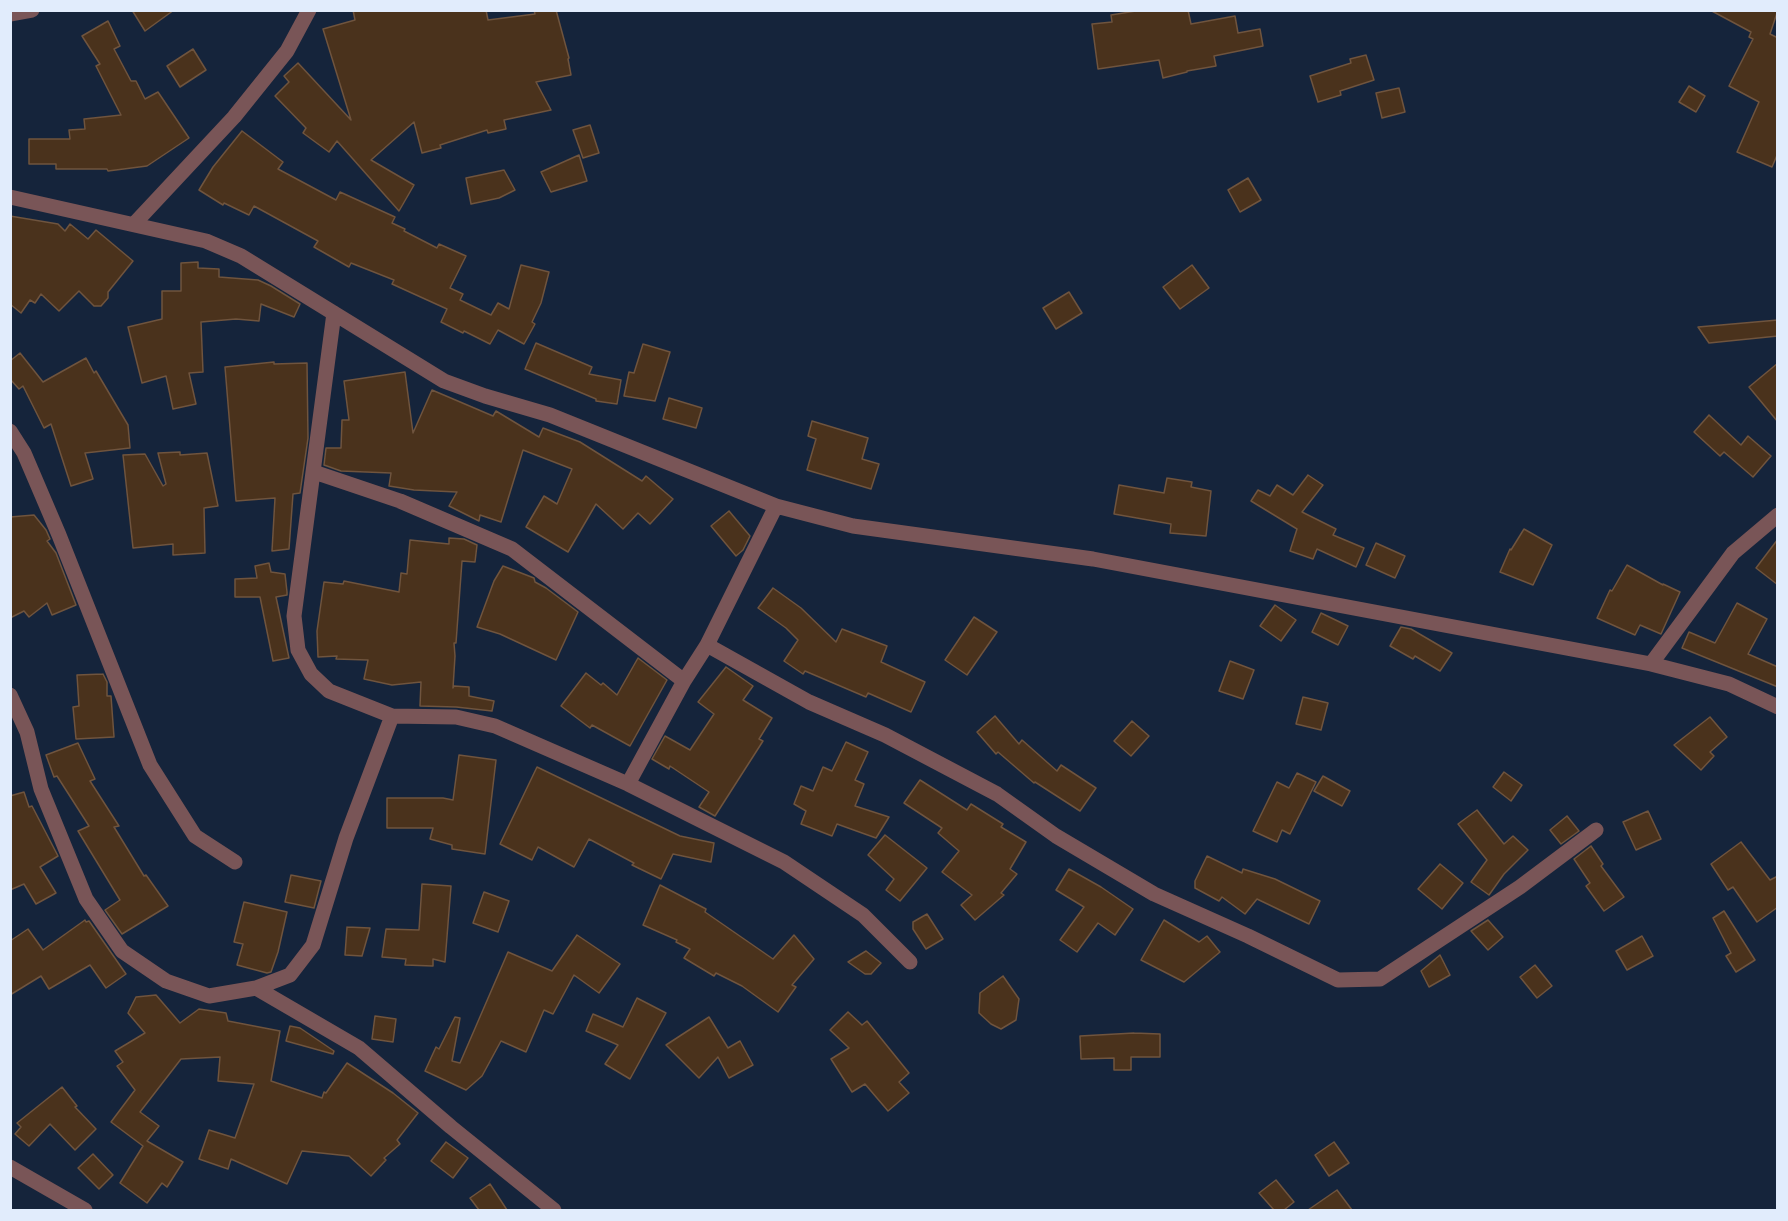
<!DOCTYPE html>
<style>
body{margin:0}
#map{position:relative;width:1788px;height:1221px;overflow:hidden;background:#15243b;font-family:Figtree,sans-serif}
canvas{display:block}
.frame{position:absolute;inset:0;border:12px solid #e1ecfc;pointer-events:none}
</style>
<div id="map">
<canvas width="1788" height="1221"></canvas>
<div class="frame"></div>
</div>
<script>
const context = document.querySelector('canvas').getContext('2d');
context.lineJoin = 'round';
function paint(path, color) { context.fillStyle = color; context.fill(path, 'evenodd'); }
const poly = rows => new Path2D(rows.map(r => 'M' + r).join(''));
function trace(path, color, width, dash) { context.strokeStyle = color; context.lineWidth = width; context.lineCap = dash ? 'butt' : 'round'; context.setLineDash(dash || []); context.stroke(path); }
const building = poly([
 [132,10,174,10,145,31,132,10],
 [353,10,486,10,488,20,535,14,534,10,556,10,569,58,568,59,571,75,536,82,551,110,504,120,506,129,488,133,487,130,440,145,441,148,422,153,414,122,371,160,414,185,399,211,337,141,329,152,303,133,306,128,275,96,289,82,284,76,298,63,351,120,323,29,355,20,353,10],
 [1142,10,1188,10,1191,24,1235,16,1238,33,1260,29,1263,46,1214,56,1216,66,1187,71,1187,72,1163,78,1159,60,1098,69,1092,24,1112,22,1111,15,1142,10],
 [1710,10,1778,10,1770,34,1778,38,1778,153,1772,167,1737,152,1759,102,1729,86,1753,39,1749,37,1751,32,1710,10],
 [108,21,120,46,114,49,131,81,136,81,145,99,158,92,189,138,147,166,108,171,107,169,56,169,56,164,29,164,29,139,70,139,69,130,85,129,84,119,121,115,96,66,100,64,82,36,108,21],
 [193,49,206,70,180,87,167,66,193,49],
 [1366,55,1374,80,1340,91,1341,95,1318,102,1310,76,1351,63,1350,59,1366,55],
 [1689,86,1705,96,1696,112,1679,102,1689,86],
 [1399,88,1405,112,1382,118,1376,93,1399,88],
 [590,125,599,153,583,158,573,130,590,125],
 [242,131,283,162,278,169,336,200,340,192,395,217,392,223,405,229,404,231,437,248,439,244,466,256,450,288,463,294,460,300,491,315,498,303,509,309,521,265,549,272,541,303,532,322,535,324,524,344,498,330,490,344,464,331,463,333,441,322,447,309,392,284,394,280,351,263,349,267,314,247,318,241,254,206,249,215,224,203,223,205,199,190,213,167,242,131],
 [579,155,587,181,551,192,541,172,579,155],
 [504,170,515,190,499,198,471,204,466,178,504,170],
 [1248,178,1261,200,1240,212,1228,190,1248,178],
 [10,216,58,224,65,231,70,224,88,239,96,230,133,261,108,292,108,298,101,306,94,306,79,291,59,311,41,294,35,303,30,300,21,313,10,304,10,216],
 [198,262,198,268,219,269,219,277,258,280,271,286,300,304,294,317,261,304,259,321,236,319,201,322,203,372,189,373,196,404,173,409,166,376,142,383,128,327,162,319,162,291,181,291,181,263,198,262],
 [1192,265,1209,288,1180,309,1163,287,1192,265],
 [1069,292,1082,313,1056,329,1043,308,1069,292],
 [1778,320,1778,336,1709,343,1698,327,1778,320],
 [536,343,592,367,589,374,621,380,617,404,596,401,596,399,525,369,536,343],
 [643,344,670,352,655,401,624,396,629,372,634,373,643,344],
 [20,353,43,382,86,358,94,373,96,371,128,425,130,448,85,453,93,479,71,486,51,424,44,428,23,386,19,389,10,379,10,361,20,353],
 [274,362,274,364,307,363,308,438,300,493,293,494,289,549,272,551,275,498,236,501,225,367,274,362],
 [1778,363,1778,422,1749,387,1778,363],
 [405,372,413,433,432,390,493,416,496,411,539,437,543,428,580,442,642,481,646,476,673,499,650,524,638,513,623,529,596,504,568,552,526,527,544,496,557,504,572,469,523,450,501,522,480,515,479,521,449,506,457,492,414,490,389,486,391,473,341,471,324,465,326,448,341,448,342,420,349,420,344,381,405,372],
 [669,398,702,408,696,428,663,419,669,398],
 [1709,415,1741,445,1748,436,1771,456,1753,477,1724,452,1720,456,1694,432,1709,415],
 [812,421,868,438,862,459,879,464,871,489,807,470,816,439,808,436,812,421],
 [180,452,180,455,207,453,218,506,204,508,205,553,173,555,173,544,133,548,123,455,145,454,163,486,166,484,158,453,180,452],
 [1308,475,1323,485,1302,512,1336,529,1333,535,1364,548,1356,567,1317,549,1313,559,1290,551,1297,529,1251,501,1258,490,1270,496,1277,485,1293,495,1308,475],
 [1167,478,1192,482,1191,487,1211,491,1206,536,1170,533,1171,524,1114,514,1119,485,1164,493,1167,478],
 [729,511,750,536,743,550,736,556,711,526,729,511],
 [34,515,46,530,50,539,47,541,56,553,76,605,52,615,47,603,29,617,24,611,10,618,10,517,34,515],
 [1524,529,1552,545,1533,585,1500,572,1510,549,1511,550,1524,529],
 [449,538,464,539,477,545,475,562,462,561,456,643,454,643,455,656,453,688,454,686,469,687,469,696,494,701,492,711,456,707,420,706,421,682,392,685,364,679,368,660,336,659,337,656,318,657,317,631,324,582,343,584,344,581,399,592,401,573,407,574,410,540,449,544,449,538],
 [1778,539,1778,585,1756,568,1778,539],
 [1376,543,1405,556,1395,578,1366,565,1376,543],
 [269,563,271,572,285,574,287,592,287,595,276,597,289,658,273,661,260,597,235,597,235,579,257,578,255,566,269,563],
 [1627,565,1663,585,1663,584,1680,592,1661,634,1640,625,1635,635,1597,618,1610,590,1612,591,1627,565],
 [503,566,534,578,535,582,546,588,578,612,556,660,500,634,477,627,494,581,503,566],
 [773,588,801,608,836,642,842,629,887,646,881,662,925,682,911,712,868,693,866,697,805,671,803,674,784,661,798,640,786,628,758,608,773,588],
 [1737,603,1767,619,1748,654,1778,667,1778,687,1682,648,1689,632,1715,643,1737,603],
 [1275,605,1296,620,1281,641,1260,626,1275,605],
 [1321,613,1348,626,1338,645,1312,632,1321,613],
 [974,617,997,632,967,675,945,660,974,617],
 [1401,627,1411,629,1452,653,1440,671,1415,656,1413,659,1390,646,1401,627],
 [638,658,667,680,630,746,592,725,590,728,561,706,586,673,601,685,603,683,617,695,638,658],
 [1230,661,1254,670,1243,699,1219,691,1230,661],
 [726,667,753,686,743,700,772,718,759,739,763,741,715,816,699,807,709,792,670,766,669,769,652,759,665,736,690,750,714,714,698,702,726,667],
 [103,674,107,682,107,696,111,696,114,737,76,739,73,707,79,706,77,675,103,674],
 [1303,697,1328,703,1321,730,1296,724,1303,697],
 [995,716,1019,744,1022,740,1057,771,1061,765,1096,788,1080,811,1035,782,1034,783,998,752,996,754,977,732,995,716],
 [1710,717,1727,737,1710,752,1714,756,1701,770,1674,745,1710,717],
 [1132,721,1149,736,1131,756,1114,741,1132,721],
 [846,742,868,752,855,780,864,784,855,806,889,817,876,838,837,824,832,836,801,824,806,811,794,804,801,786,813,791,823,767,832,771,846,742],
 [78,743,95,779,90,781,119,826,114,827,144,876,146,875,168,906,122,934,105,910,120,900,78,831,89,826,57,776,54,777,46,755,78,743],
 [459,755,496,760,485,854,452,849,452,845,430,839,433,828,387,828,387,798,443,798,453,800,459,755],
 [537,767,680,836,714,843,711,862,673,854,661,879,632,865,634,863,589,839,574,867,538,847,532,860,500,844,537,767],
 [1504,772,1522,785,1511,801,1493,787,1504,772],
 [1297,773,1316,782,1290,834,1282,830,1277,842,1253,831,1277,782,1289,788,1297,773],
 [1323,776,1350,791,1342,806,1314,791,1323,776],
 [920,780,967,810,971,804,1003,824,1001,827,1026,842,1010,869,1017,874,1001,893,1004,895,975,920,961,905,972,895,942,872,959,851,938,833,942,828,904,803,920,780],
 [24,792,29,807,32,806,58,856,40,867,56,893,36,904,24,884,10,890,10,796,24,792],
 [1477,810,1504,844,1513,836,1528,850,1504,874,1489,895,1471,882,1487,860,1458,824,1477,810],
 [1648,811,1661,839,1636,850,1623,822,1648,811],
 [1567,816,1579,831,1561,844,1550,830,1567,816],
 [885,835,927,868,900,901,886,890,894,879,868,855,885,835],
 [1741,842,1770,880,1778,876,1778,907,1757,922,1733,887,1728,890,1711,864,1741,842],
 [1591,846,1603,864,1601,866,1624,897,1604,911,1586,886,1590,883,1574,859,1591,846],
 [1207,856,1242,873,1243,869,1275,879,1320,901,1309,924,1257,899,1245,914,1222,897,1219,901,1195,888,1195,881,1207,856],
 [1440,864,1463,883,1442,909,1418,889,1440,864],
 [1069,869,1101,887,1133,909,1115,935,1098,923,1077,952,1060,940,1084,907,1056,890,1069,869],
 [291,875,321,881,314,908,285,902,291,875],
 [422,884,451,886,445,962,433,959,433,966,405,965,406,959,382,957,386,929,419,930,422,884],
 [660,885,706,909,705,912,773,959,794,935,814,959,792,985,796,987,778,1012,742,986,716,973,714,976,684,958,690,949,676,942,677,940,643,925,660,885],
 [484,892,509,901,498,932,473,923,484,892],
 [244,902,287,912,278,952,271,972,267,973,237,965,243,944,234,942,244,902],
 [1724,911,1755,960,1736,972,1726,956,1731,953,1713,918,1724,911],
 [927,914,943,939,926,949,913,929,913,922,927,914],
 [85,920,86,922,89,921,126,974,106,988,90,965,49,989,41,976,10,995,10,941,28,929,43,950,85,920],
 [1164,920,1199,942,1207,936,1220,952,1184,982,1141,960,1164,920],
 [1488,920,1503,937,1488,950,1471,931,1488,920],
 [347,927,370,928,362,956,345,955,347,927],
 [577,935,620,964,599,993,574,975,553,1014,544,1010,526,1052,501,1041,482,1076,466,1090,425,1071,436,1047,439,1049,455,1017,460,1018,452,1061,460,1063,508,952,552,971,577,935],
 [1642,936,1653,956,1627,970,1616,951,1642,936],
 [866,951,881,963,871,974,865,974,848,962,866,951],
 [1440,955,1450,975,1429,987,1421,971,1440,955],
 [1535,965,1552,986,1537,998,1520,977,1535,965],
 [1003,976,1019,999,1016,1020,1001,1029,991,1024,979,1013,980,993,1003,976],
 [156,995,180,1023,199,1009,226,1013,228,1021,280,1031,271,1081,322,1098,324,1092,326,1093,347,1063,393,1093,418,1113,397,1140,400,1144,384,1158,386,1160,371,1176,349,1156,302,1151,287,1184,231,1159,228,1169,199,1159,209,1130,235,1138,254,1084,218,1081,220,1057,181,1059,140,1112,159,1126,147,1141,183,1162,167,1187,162,1183,147,1203,120,1183,143,1146,111,1122,135,1090,117,1066,123,1062,115,1051,145,1033,128,1013,136,997,156,995],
 [637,998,666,1013,630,1079,605,1064,618,1045,586,1031,593,1014,623,1027,637,998],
 [848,1012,862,1025,867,1021,909,1073,899,1082,909,1093,888,1111,865,1084,852,1092,831,1059,849,1048,830,1030,848,1012],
 [375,1016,396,1019,393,1042,372,1039,375,1016],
 [709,1017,728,1048,740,1041,753,1065,729,1078,718,1057,699,1078,666,1045,709,1017],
 [290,1026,300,1028,334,1051,333,1054,286,1041,290,1026],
 [1134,1033,1160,1034,1160,1057,1131,1057,1131,1070,1114,1070,1114,1058,1081,1059,1080,1036,1134,1033],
 [62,1087,77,1106,75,1107,96,1129,75,1150,50,1124,29,1146,15,1134,21,1127,17,1123,62,1087],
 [446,1142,468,1158,453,1178,431,1161,446,1142],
 [1334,1142,1349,1163,1329,1176,1315,1155,1334,1142],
 [93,1154,113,1175,99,1189,78,1168,93,1154],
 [1276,1180,1294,1202,1284,1210,1274,1210,1259,1193,1276,1180],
 [490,1184,507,1210,479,1210,470,1198,490,1184],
 [1337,1190,1352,1210,1308,1210,1337,1190]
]);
const minor = poly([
 [10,14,32,10],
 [10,197,206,241,241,256,444,381,485,396,550,415,776,506,853,526,1093,559,1651,664,1729,684,1778,707],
 [134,224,234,117,287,51,309,10],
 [334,313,294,616,298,650,311,674,329,691,392,716,456,717,495,726,628,784,784,862,863,915,910,962],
 [10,431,24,453,59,535,150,765,195,836,235,862],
 [314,472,400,501,512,549,684,681],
 [707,645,809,702,885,735,997,794,1056,836,1154,894,1248,936,1338,980,1380,979,1520,887,1596,830],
 [1651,664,1733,553,1778,515],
 [10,695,27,732,41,789,86,899,122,951,166,981,209,996,256,988,290,975,313,945,346,838,392,716],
 [628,784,684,681,707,645,776,506],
 [256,988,359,1048,451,1127,554,1210],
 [10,1167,85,1210]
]);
paint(building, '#4a321c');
trace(building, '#6f543e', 1.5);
trace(minor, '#795557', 15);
</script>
